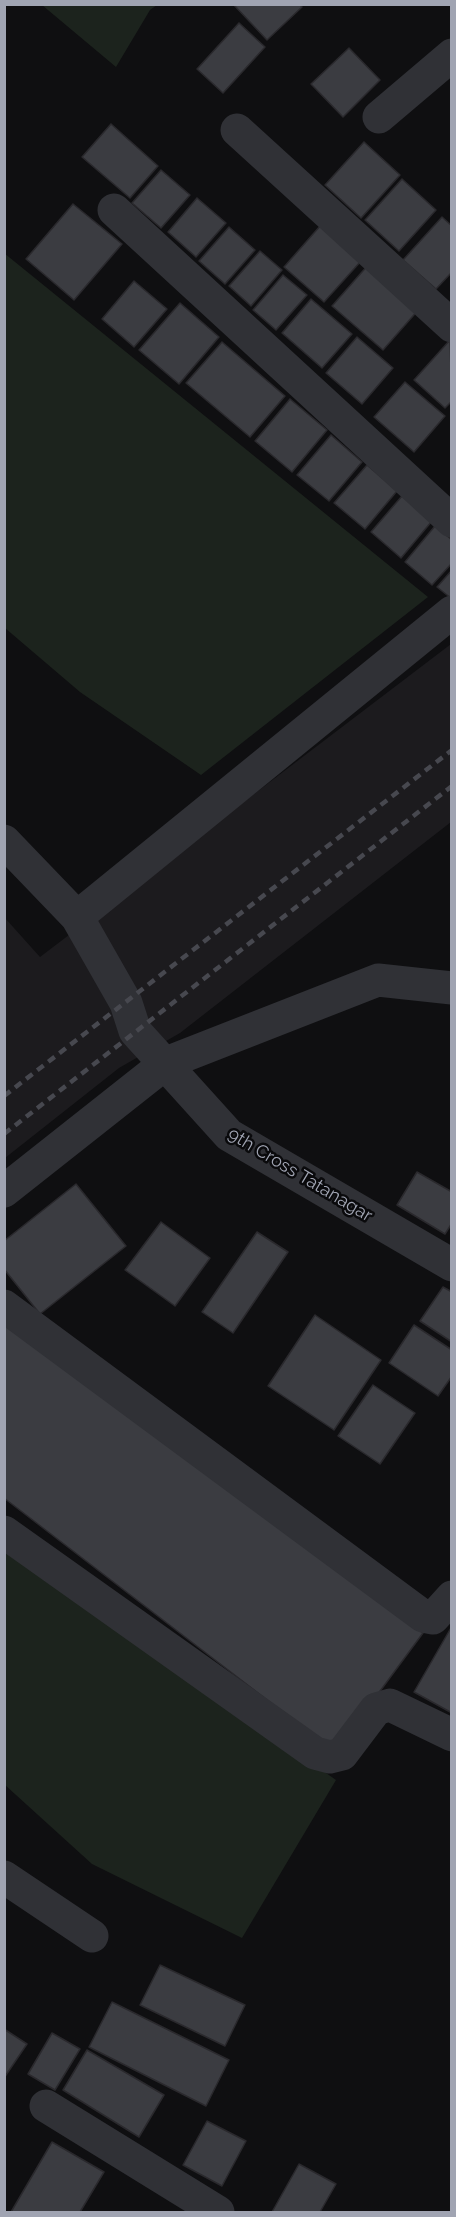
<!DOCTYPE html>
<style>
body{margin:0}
#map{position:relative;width:456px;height:2217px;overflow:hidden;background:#0f0f11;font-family:Raleway,sans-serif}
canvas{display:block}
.frame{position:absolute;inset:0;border:6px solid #a0a4b2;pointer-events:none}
</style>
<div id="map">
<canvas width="456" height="2217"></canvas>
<div class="frame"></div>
</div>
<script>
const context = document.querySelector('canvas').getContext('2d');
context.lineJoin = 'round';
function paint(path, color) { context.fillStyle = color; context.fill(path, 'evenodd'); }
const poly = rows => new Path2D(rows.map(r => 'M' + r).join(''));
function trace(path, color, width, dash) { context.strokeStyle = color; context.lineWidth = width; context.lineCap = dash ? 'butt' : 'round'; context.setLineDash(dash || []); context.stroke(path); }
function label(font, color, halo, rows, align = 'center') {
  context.font = font + ' Raleway,sans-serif'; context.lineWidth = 5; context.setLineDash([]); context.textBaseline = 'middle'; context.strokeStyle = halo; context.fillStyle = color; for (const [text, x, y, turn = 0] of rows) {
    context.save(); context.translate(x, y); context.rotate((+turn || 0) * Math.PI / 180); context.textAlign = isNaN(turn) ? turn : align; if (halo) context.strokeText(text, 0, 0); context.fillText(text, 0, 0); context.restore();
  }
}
const built = poly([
 [451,644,451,822,180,1033,119,1068,5,1158,5,918,40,957]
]);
const green = poly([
 [42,5,157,5,150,10,116,67],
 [4,253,428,597,201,775,80,692,5,628],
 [5,1541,26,1562,336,1780,242,1938,92,1864,5,1785]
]);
const building = poly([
 [233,4,299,4,302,7,267,40,233,4],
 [239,23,265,47,223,93,197,69,239,23],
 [349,48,380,80,343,117,311,84,349,48],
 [111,124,158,166,130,198,82,157,111,124],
 [364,142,400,175,361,218,325,185,364,142],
 [161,170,190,195,161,228,132,203,161,170],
 [402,179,436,210,399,251,365,220,402,179],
 [197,198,226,223,196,257,168,232,197,198],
 [73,204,122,244,74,300,26,259,73,204],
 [442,217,452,226,452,272,436,289,403,260,442,217],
 [321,225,362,260,324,302,284,267,321,225],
 [229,227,255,250,225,284,199,261,229,227],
 [260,251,282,270,251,306,229,286,260,251],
 [369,264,420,308,383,350,332,306,369,264],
 [283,275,307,295,276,330,253,310,283,275],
 [134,281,167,309,134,347,102,319,134,281],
 [311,299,352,334,322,368,282,333,311,299],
 [180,303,219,337,179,384,139,350,180,303],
 [357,337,393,368,362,404,326,373,357,337],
 [450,340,452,401,445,408,414,380,450,340],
 [222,342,285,396,250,437,186,383,222,342],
 [405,382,445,416,414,452,374,417,405,382],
 [290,399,327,430,292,472,255,441,290,399],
 [331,435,362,462,329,501,297,475,331,435],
 [367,465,397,491,365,529,334,503,367,465],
 [402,496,432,521,401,558,371,532,402,496],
 [435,526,452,540,452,563,432,585,405,562,435,526],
 [452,570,452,599,437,587,452,570],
 [417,1172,452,1192,452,1223,445,1234,397,1205,417,1172],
 [76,1184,126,1246,40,1314,4,1269,4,1241,76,1184],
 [161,1222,210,1258,175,1306,125,1270,161,1222],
 [257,1232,288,1252,233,1333,202,1312,257,1232],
 [443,1287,452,1292,452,1342,420,1321,443,1287],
 [4,1313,423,1633,335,1752,4,1498,4,1313],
 [315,1315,381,1360,334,1430,268,1386,315,1315],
 [414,1325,452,1350,452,1376,438,1396,389,1363,414,1325],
 [373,1385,415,1413,380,1464,338,1436,373,1385],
 [452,1626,452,1713,414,1692,452,1626],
 [160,1965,245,2005,225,2046,140,2005,160,1965],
 [112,2002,229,2060,206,2106,89,2047,112,2002],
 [4,2029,27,2044,4,2078,4,2029],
 [52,2033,80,2049,55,2090,28,2074,52,2033],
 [87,2050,164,2095,139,2137,63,2090,87,2050],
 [207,2121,246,2141,222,2186,183,2165,207,2121],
 [52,2142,104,2172,80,2212,11,2212,52,2142],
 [299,2164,336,2184,320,2212,272,2212,299,2164]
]);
const minor = poly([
 [379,117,452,55],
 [237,130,452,326],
 [114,210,452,521],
 [4,841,77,917,126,1003,135,1031,229,1135,452,1265],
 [77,917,452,612],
 [4,1191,166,1063,378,980,452,988],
 [4,1306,423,1616,433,1618,452,1597],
 [4,1532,315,1753,330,1757,342,1754,376,1709,390,1705,452,1735],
 [4,1877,92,1936],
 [46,2106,218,2212]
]);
const rail = poly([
 [4,1096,452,750],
 [4,1134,452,786]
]);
const streetNames = [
 ["9th Cross Tatanagar",300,1175,31]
];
paint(built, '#1c1b1e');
paint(green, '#1c231d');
paint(building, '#3b3c41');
trace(building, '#2a292d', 1.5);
trace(minor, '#303136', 33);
trace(rail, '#47484f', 4.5, [8, 6]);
label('18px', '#a0a4b2', '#0a0a0c', streetNames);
</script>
